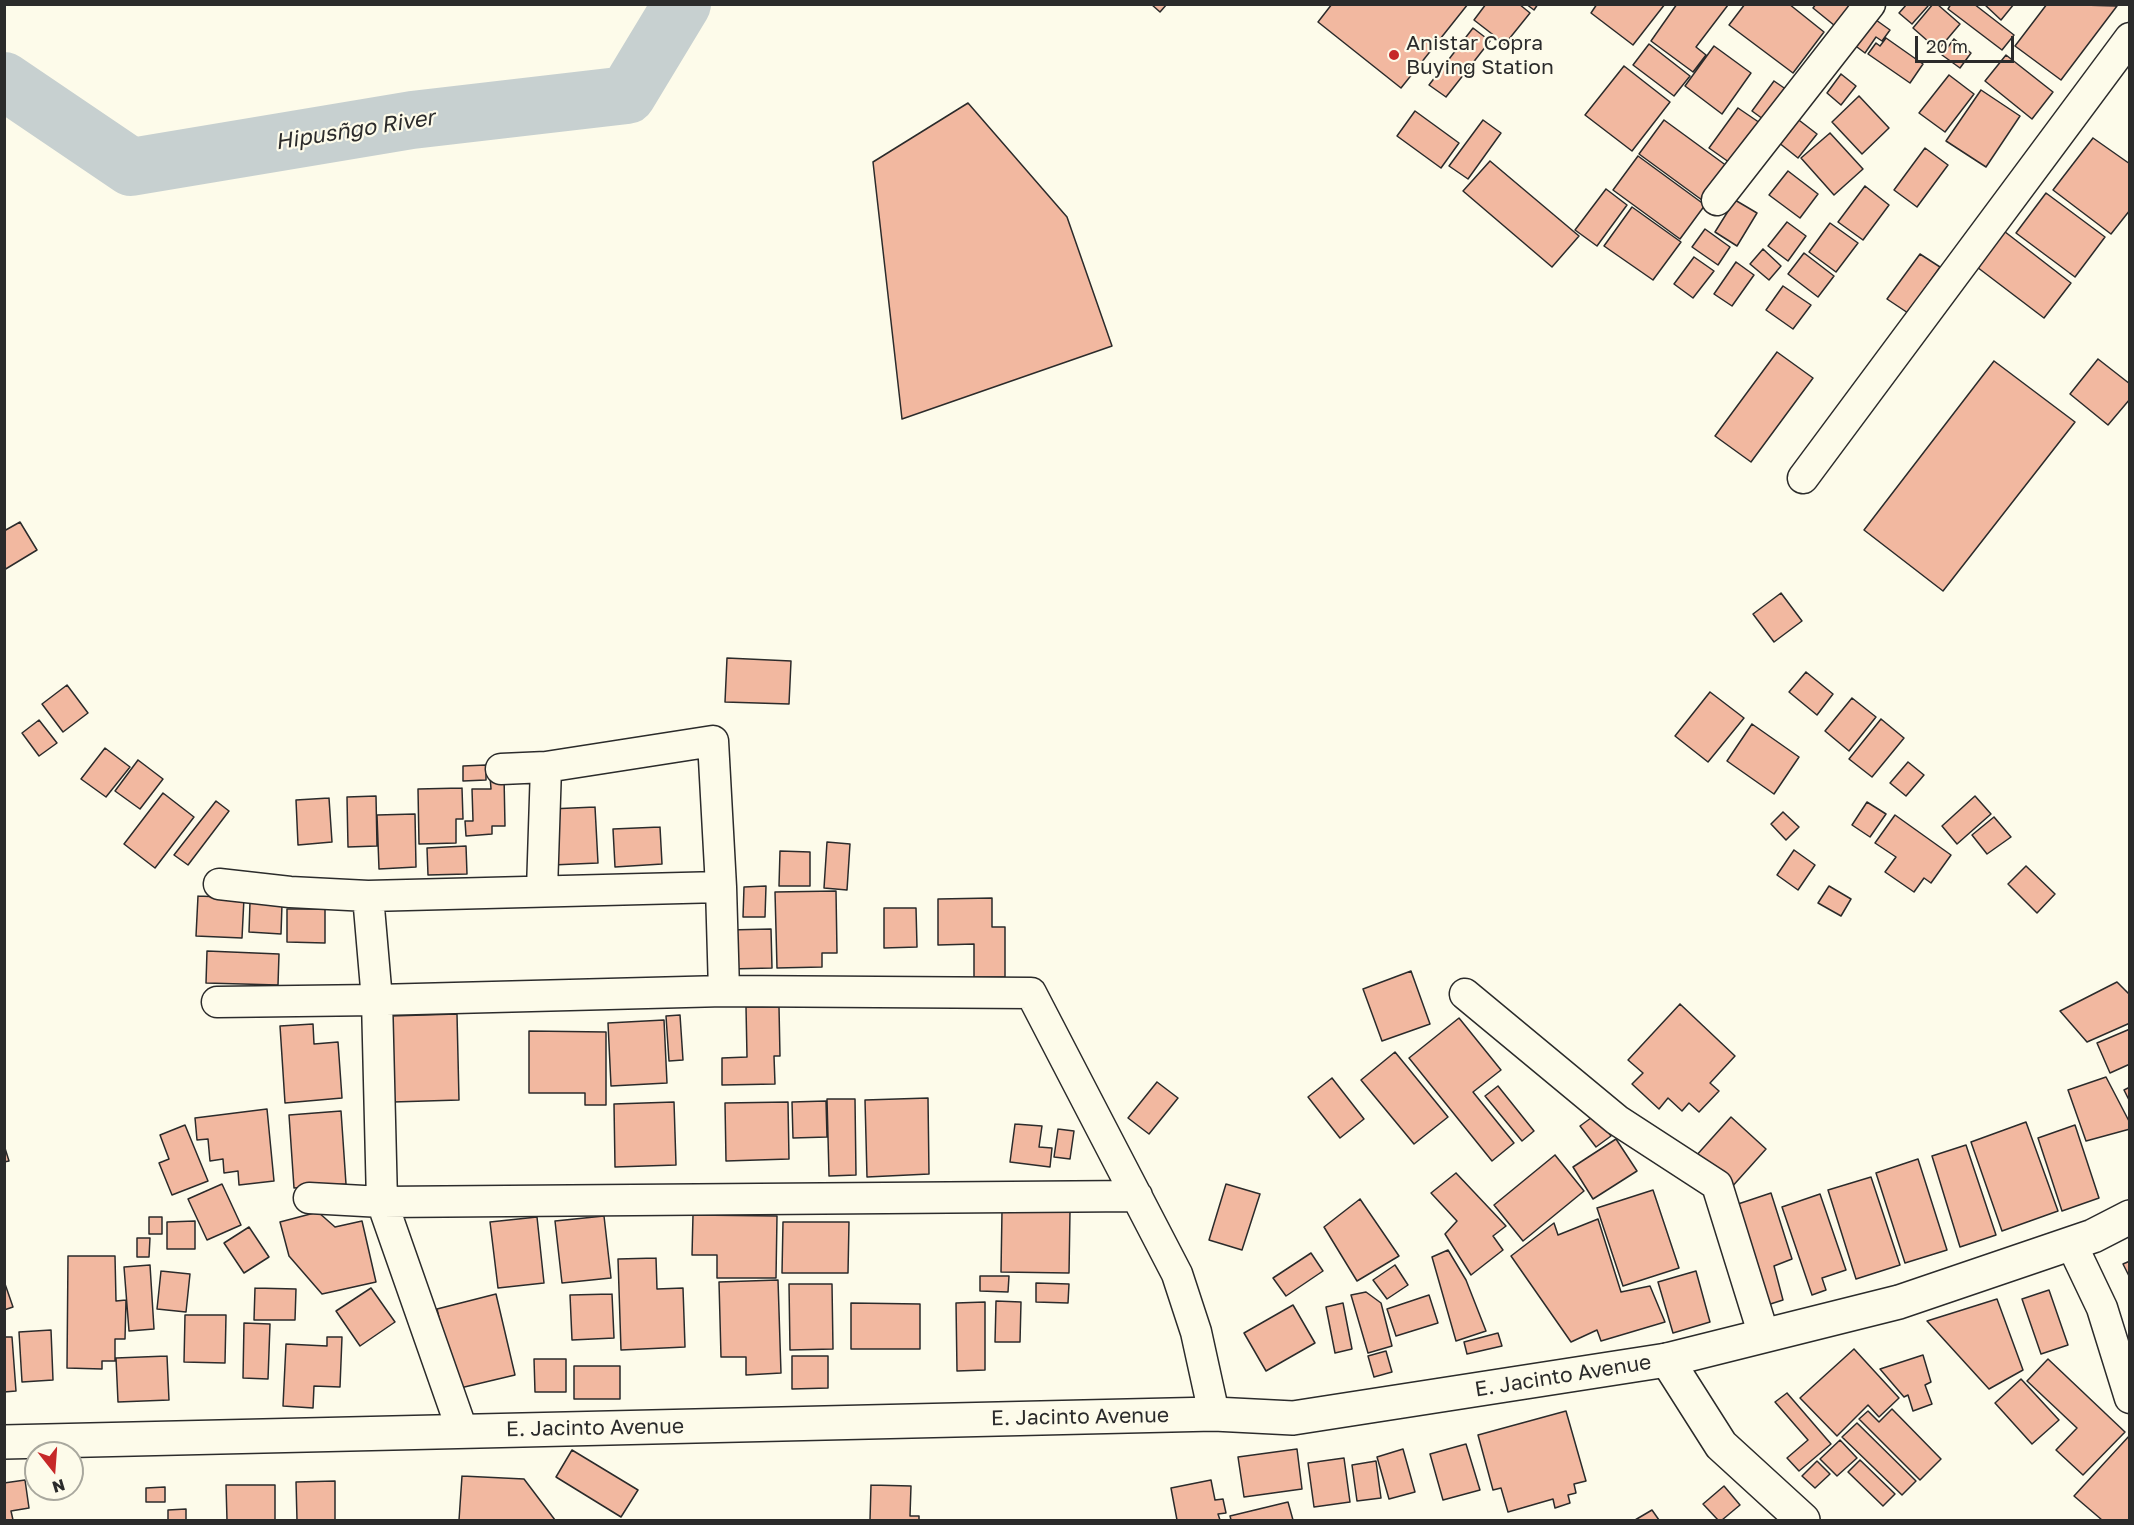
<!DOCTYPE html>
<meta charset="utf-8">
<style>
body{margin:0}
#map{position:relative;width:2134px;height:1525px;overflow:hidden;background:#fdfbea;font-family:"Golos Text",sans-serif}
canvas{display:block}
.frame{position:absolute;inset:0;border:6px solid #2b2b2b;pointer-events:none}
.north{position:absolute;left:24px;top:1441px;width:60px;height:60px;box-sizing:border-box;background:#fdfbea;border:2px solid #a9a89e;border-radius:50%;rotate:163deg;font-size:16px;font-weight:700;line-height:24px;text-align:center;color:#2b2b2b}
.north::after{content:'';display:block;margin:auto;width:21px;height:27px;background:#c62828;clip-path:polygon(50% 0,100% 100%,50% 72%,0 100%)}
.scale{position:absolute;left:1915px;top:36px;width:99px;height:27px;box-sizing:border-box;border:3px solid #2b2b2b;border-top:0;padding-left:8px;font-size:18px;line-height:21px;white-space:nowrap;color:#2b2b2b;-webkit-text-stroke:4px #fdfbea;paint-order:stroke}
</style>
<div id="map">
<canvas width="2134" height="1525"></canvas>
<div class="frame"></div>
<div class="north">N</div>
<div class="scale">20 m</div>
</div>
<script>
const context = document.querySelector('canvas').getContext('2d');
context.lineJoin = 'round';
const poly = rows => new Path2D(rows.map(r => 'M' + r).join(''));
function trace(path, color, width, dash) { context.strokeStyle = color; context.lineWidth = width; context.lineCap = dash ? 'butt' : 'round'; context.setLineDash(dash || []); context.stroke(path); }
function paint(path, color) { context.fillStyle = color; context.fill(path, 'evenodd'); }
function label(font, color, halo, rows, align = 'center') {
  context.font = font + ' "Golos Text",sans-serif'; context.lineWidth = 4.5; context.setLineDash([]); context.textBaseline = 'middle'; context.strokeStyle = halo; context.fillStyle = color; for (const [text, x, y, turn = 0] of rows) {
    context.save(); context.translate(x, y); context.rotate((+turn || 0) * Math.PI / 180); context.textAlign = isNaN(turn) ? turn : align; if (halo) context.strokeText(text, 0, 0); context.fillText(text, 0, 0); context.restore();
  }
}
const river = poly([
 [4,81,131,167,412,120,627,95,682,4]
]);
const building = poly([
 [1151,4,1167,4,1160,12,1151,4],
 [1332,4,1468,4,1401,88,1318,22,1332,4],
 [1486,4,1519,4,1530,13,1505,44,1474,20,1486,4],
 [1526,4,1538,4,1534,10,1526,4],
 [1597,4,1665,4,1633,45,1591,13,1597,4],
 [1677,4,1728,5,1696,47,1706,55,1693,72,1651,41,1677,4],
 [1745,4,1789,4,1824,32,1793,73,1729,25,1745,4],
 [1816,4,1861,4,1840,30,1813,8,1816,4],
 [1907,4,1926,4,1928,6,1912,24,1899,13,1907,4],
 [1933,4,1937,4,1960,24,1938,50,1913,28,1933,4],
 [1951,4,1974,4,2014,35,2002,50,1948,9,1951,4],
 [1984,4,2014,4,2001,20,1984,4],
 [2047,4,2117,6,2061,80,2015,46,2047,4],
 [1869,15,1890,30,1882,41,1876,37,1865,53,1849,41,1869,15],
 [1473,28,1490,41,1446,97,1429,85,1473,28],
 [1886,38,1923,64,1910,83,1868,54,1876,43,1880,46,1886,38],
 [1954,39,1971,53,1960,68,1942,55,1954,39],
 [1649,44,1690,76,1674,96,1633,65,1649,44],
 [1714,46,1751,73,1722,114,1685,86,1714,46],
 [2006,55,2053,92,2032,119,1985,81,2006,55],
 [1624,66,1670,102,1632,151,1585,115,1624,66],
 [1841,74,1856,86,1841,105,1827,93,1841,74],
 [1949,75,1974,94,1945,132,1919,113,1949,75],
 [1774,81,1790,92,1767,122,1752,111,1774,81],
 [1981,90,2020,116,1986,167,1946,141,1981,90],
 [1859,96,1889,128,1862,154,1832,122,1859,96],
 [968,103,1067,217,1112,346,902,419,873,162,968,103],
 [1738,108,1763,125,1733,165,1709,148,1738,108],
 [1415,111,1459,143,1441,168,1397,136,1415,111],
 [1791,114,1817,134,1798,158,1773,138,1791,114],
 [1483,120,1501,133,1468,179,1449,166,1483,120],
 [1664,120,1731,169,1706,203,1639,154,1664,120],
 [1830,133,1863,169,1834,195,1801,158,1830,133],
 [2093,138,2130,164,2130,210,2111,234,2053,190,2093,138],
 [1925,148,1948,165,1917,207,1894,190,1925,148],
 [1638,156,1705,205,1680,239,1613,190,1638,156],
 [1490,161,1579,236,1552,267,1463,191,1490,161],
 [1788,171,1818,194,1800,218,1769,195,1788,171],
 [1865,186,1889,205,1863,240,1838,222,1865,186],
 [1606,189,1627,205,1597,246,1575,230,1606,189],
 [2046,193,2105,237,2075,277,2016,233,2046,193],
 [1735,200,1757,213,1737,246,1715,232,1735,200],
 [1632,207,1681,242,1653,280,1604,246,1632,207],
 [1787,222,1806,236,1788,261,1768,246,1787,222],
 [1830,223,1858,243,1836,272,1809,252,1830,223],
 [2000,228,2071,283,2044,318,1973,264,2000,228],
 [1705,229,1730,247,1718,265,1692,247,1705,229],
 [1763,249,1781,266,1769,280,1750,264,1763,249],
 [1804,253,1834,276,1818,297,1788,274,1804,253],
 [1920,254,1940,267,1908,313,1887,299,1920,254],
 [1694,257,1714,271,1693,298,1674,284,1694,257],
 [1736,262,1754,275,1732,306,1714,294,1736,262],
 [1783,286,1811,305,1793,329,1766,310,1783,286],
 [1777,352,1813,378,1751,462,1715,436,1777,352],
 [2098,359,2130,384,2130,399,2108,425,2070,394,2098,359],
 [1994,361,2075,422,1943,591,1864,530,1994,361],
 [20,522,37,550,4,570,4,531,20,522],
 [1781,593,1802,621,1774,642,1753,614,1781,593],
 [727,658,791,661,789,704,725,702,727,658],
 [1806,672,1833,694,1817,715,1789,692,1806,672],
 [67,685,88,713,63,732,42,704,67,685],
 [1710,692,1744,718,1708,762,1675,736,1710,692],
 [1852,698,1876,717,1849,751,1825,731,1852,698],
 [1881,719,1904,738,1872,777,1849,759,1881,719],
 [39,720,57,743,39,756,22,733,39,720],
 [1752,724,1799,757,1774,794,1727,761,1752,724],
 [105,748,130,767,106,797,81,779,105,748],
 [138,760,163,779,140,809,115,791,138,760],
 [1908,762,1924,775,1906,796,1890,783,1908,762],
 [486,765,486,780,463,781,463,766,486,765],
 [490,776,504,776,505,826,492,826,492,834,466,836,465,821,473,821,472,789,491,789,490,776],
 [462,788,463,819,456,819,456,843,419,844,418,789,462,788],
 [163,793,194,817,155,868,124,844,163,793],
 [376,796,377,846,348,847,347,797,376,796],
 [1975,796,1991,814,1957,844,1942,826,1975,796],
 [329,798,332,842,298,845,296,800,329,798],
 [216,801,229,811,188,865,174,855,216,801],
 [1867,802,1886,814,1870,837,1852,825,1867,802],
 [595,807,598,863,552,865,550,809,595,807],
 [1783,812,1799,827,1786,840,1771,824,1783,812],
 [415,814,416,867,379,869,377,815,415,814],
 [1895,815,1951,855,1931,883,1924,878,1914,892,1885,872,1896,857,1875,843,1895,815],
 [1994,817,2011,837,1987,854,1972,835,1994,817],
 [660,827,662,864,615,867,613,829,660,827],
 [827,842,850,844,847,890,824,888,827,842],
 [466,846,467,874,428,875,427,848,466,846],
 [1794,850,1815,865,1798,890,1777,875,1794,850],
 [780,851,810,852,810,886,779,886,780,851],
 [2026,866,2055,894,2037,913,2008,884,2026,866],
 [766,886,765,917,743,917,744,887,766,886],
 [1829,886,1851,899,1841,916,1818,903,1829,886],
 [836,891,837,953,822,953,822,967,777,968,775,892,836,891],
 [198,896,244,898,242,938,196,936,198,896],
 [992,898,992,927,1005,927,1005,977,974,977,974,944,938,945,938,899,992,898],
 [250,902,282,904,281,934,249,932,250,902],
 [884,908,916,908,917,947,884,948,884,908],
 [287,909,325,909,325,943,287,942,287,909],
 [771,929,772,968,729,969,728,930,771,929],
 [207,951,279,954,278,985,206,983,207,951],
 [1411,971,1430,1024,1382,1041,1363,989,1411,971],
 [2117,982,2130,995,2130,1023,2087,1042,2060,1011,2117,982],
 [1680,1004,1735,1056,1710,1083,1719,1091,1699,1112,1689,1103,1682,1111,1668,1098,1659,1109,1632,1084,1643,1073,1628,1060,1680,1004],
 [746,1007,779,1007,780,1056,774,1056,775,1084,722,1085,722,1058,747,1057,746,1007],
 [457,1014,459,1100,393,1102,391,1016,457,1014],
 [680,1015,683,1060,669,1061,666,1016,680,1015],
 [1459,1018,1501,1070,1473,1092,1514,1143,1492,1161,1409,1058,1459,1018],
 [664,1020,667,1083,611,1086,608,1023,664,1020],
 [313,1024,314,1044,338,1042,342,1098,285,1103,280,1026,313,1024],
 [2130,1029,2130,1064,2110,1073,2097,1043,2130,1029],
 [529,1031,606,1032,606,1105,585,1105,585,1093,529,1093,529,1031],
 [1395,1052,1448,1117,1414,1144,1361,1080,1395,1052],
 [2106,1077,2130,1123,2130,1129,2086,1141,2068,1090,2106,1077],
 [1332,1078,1364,1119,1340,1138,1308,1097,1332,1078],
 [1157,1082,1178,1098,1149,1134,1128,1118,1157,1082],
 [1498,1086,1534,1131,1522,1141,1485,1096,1498,1086],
 [2130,1087,2130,1102,2124,1090,2130,1087],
 [928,1098,929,1174,867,1177,865,1100,928,1098],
 [827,1099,855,1099,856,1175,829,1176,827,1099],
 [826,1101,827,1137,793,1138,792,1102,826,1101],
 [674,1102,676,1165,615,1167,614,1104,674,1102],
 [788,1102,789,1159,726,1161,725,1103,788,1102],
 [267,1109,274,1181,239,1185,238,1171,224,1173,223,1159,210,1161,208,1139,197,1140,195,1118,267,1109],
 [341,1111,346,1184,294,1188,289,1115,341,1111],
 [1595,1115,1611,1136,1596,1147,1580,1126,1595,1115],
 [1731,1117,1766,1149,1730,1189,1695,1157,1731,1117],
 [2026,1122,2058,1211,2002,1231,1971,1142,2026,1122],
 [1015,1124,1042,1126,1039,1147,1052,1148,1050,1167,1010,1162,1015,1124],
 [185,1125,208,1181,172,1195,159,1163,169,1159,160,1135,185,1125],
 [2075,1125,2099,1198,2062,1211,2038,1138,2075,1125],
 [1058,1129,1074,1131,1070,1159,1054,1157,1058,1129],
 [1616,1139,1637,1171,1593,1199,1573,1167,1616,1139],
 [4,1145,9,1161,4,1162,4,1145],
 [1966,1145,1996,1235,1960,1247,1932,1156,1966,1145],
 [1555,1155,1584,1191,1523,1241,1494,1205,1555,1155],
 [1918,1159,1947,1250,1905,1263,1876,1173,1918,1159],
 [1456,1173,1506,1226,1493,1236,1503,1250,1471,1275,1445,1234,1457,1221,1431,1193,1456,1173],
 [1871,1177,1900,1265,1856,1279,1828,1190,1871,1177],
 [222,1184,241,1225,207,1240,188,1199,222,1184],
 [1226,1184,1260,1194,1242,1250,1209,1240,1226,1184],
 [1653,1190,1679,1268,1623,1286,1597,1208,1653,1190],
 [1771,1193,1792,1259,1774,1266,1783,1300,1761,1307,1729,1207,1771,1193],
 [1820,1194,1846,1270,1822,1278,1826,1290,1812,1295,1782,1207,1820,1194],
 [1360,1199,1399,1256,1357,1281,1324,1227,1360,1199],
 [1002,1211,1070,1212,1069,1273,1001,1272,1002,1211],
 [318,1212,335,1227,362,1221,376,1282,322,1294,289,1256,280,1222,318,1212],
 [693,1215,777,1216,776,1278,717,1278,717,1255,692,1255,693,1215],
 [604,1216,611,1278,562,1283,555,1221,604,1216],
 [149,1217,162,1217,162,1234,149,1234,149,1217],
 [537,1217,544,1283,498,1288,490,1222,537,1217],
 [1598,1219,1621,1292,1650,1286,1665,1322,1601,1341,1597,1330,1571,1342,1511,1256,1554,1223,1558,1235,1598,1219],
 [195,1221,195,1249,167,1249,167,1222,195,1221],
 [783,1222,849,1222,848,1273,782,1273,783,1222],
 [249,1227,269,1257,244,1273,224,1243,249,1227],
 [137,1238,150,1238,149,1257,137,1257,137,1238],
 [1448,1250,1466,1280,1486,1331,1456,1341,1432,1257,1448,1250],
 [1311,1253,1323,1271,1286,1296,1273,1278,1311,1253],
 [68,1256,115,1256,116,1301,126,1300,125,1339,115,1339,115,1361,102,1361,102,1369,67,1368,68,1256],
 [656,1258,657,1289,683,1288,685,1347,621,1350,618,1259,656,1258],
 [2130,1261,2130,1278,2123,1264,2130,1261],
 [150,1265,154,1329,129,1331,124,1267,150,1265],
 [1395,1265,1408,1285,1387,1299,1373,1280,1395,1265],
 [161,1271,190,1274,186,1312,157,1309,161,1271],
 [1696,1271,1710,1322,1673,1333,1658,1282,1696,1271],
 [980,1276,1009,1276,1008,1292,980,1291,980,1276],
 [778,1280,781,1373,746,1375,746,1357,721,1357,719,1282,778,1280],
 [4,1281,13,1307,4,1310,4,1281],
 [1036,1283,1069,1284,1068,1303,1036,1302,1036,1283],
 [789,1284,832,1284,833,1349,790,1350,789,1284],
 [255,1288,296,1289,295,1320,254,1320,255,1288],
 [371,1288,395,1322,360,1346,336,1311,371,1288],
 [2049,1290,2068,1345,2041,1354,2022,1299,2049,1290],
 [1366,1292,1381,1303,1392,1346,1368,1353,1351,1295,1366,1292],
 [496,1294,515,1375,456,1389,437,1309,496,1294],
 [612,1294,614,1338,572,1340,570,1295,612,1294],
 [1429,1295,1438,1323,1396,1336,1387,1309,1429,1295],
 [1997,1299,2023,1370,1989,1389,1927,1321,1997,1299],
 [996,1301,1021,1302,1020,1342,995,1342,996,1301],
 [985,1302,985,1370,957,1371,956,1303,985,1302],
 [851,1303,920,1304,920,1349,851,1349,851,1303],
 [1343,1303,1352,1349,1335,1353,1326,1307,1343,1303],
 [1293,1305,1315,1343,1266,1371,1244,1333,1293,1305],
 [185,1315,226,1315,225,1363,184,1362,185,1315],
 [244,1323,270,1324,268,1379,243,1378,244,1323],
 [51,1330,53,1380,22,1382,19,1332,51,1330],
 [1498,1333,1502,1346,1467,1354,1464,1342,1498,1333],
 [4,1337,12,1337,16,1391,4,1392,4,1337],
 [327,1337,342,1337,340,1387,314,1386,313,1408,283,1406,286,1344,327,1346,327,1337],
 [1854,1349,1899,1398,1879,1417,1868,1405,1837,1436,1800,1398,1854,1349],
 [1386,1351,1392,1372,1374,1377,1368,1356,1386,1351],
 [1923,1355,1931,1382,1925,1385,1932,1404,1913,1411,1908,1395,1904,1397,1880,1369,1923,1355],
 [167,1356,169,1400,118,1402,116,1358,167,1356],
 [792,1356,828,1356,828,1388,792,1389,792,1356],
 [534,1359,566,1359,566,1392,535,1392,534,1359],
 [2048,1359,2125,1432,2083,1475,2056,1450,2077,1428,2027,1381,2048,1359],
 [574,1366,620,1366,620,1399,574,1399,574,1366],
 [2021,1379,2059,1420,2032,1444,1995,1403,2021,1379],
 [1787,1393,1831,1444,1799,1471,1787,1458,1808,1440,1775,1402,1787,1393],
 [1892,1409,1941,1459,1920,1480,1859,1419,1868,1411,1879,1422,1892,1409],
 [1566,1411,1586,1481,1574,1484,1576,1493,1568,1495,1570,1503,1555,1508,1553,1499,1508,1512,1501,1488,1493,1490,1478,1435,1566,1411],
 [1857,1423,1916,1481,1902,1495,1842,1437,1857,1423],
 [2130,1435,2130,1520,2102,1520,2074,1496,2130,1435],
 [1840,1440,1857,1458,1837,1476,1820,1459,1840,1440],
 [1466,1444,1480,1490,1443,1500,1430,1454,1466,1444],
 [1297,1449,1302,1489,1244,1497,1238,1457,1297,1449],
 [1403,1449,1415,1492,1389,1499,1377,1457,1403,1449],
 [572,1450,638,1490,621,1517,556,1477,572,1450],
 [1344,1458,1350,1502,1314,1507,1308,1463,1344,1458],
 [1860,1460,1895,1494,1883,1506,1848,1472,1860,1460],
 [1376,1461,1381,1498,1357,1501,1352,1465,1376,1461],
 [1817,1461,1830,1474,1815,1488,1802,1476,1817,1461],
 [462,1476,524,1479,555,1520,459,1520,462,1476],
 [25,1480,29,1508,11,1511,13,1520,4,1520,4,1483,25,1480],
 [1211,1480,1215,1500,1223,1499,1226,1513,1218,1514,1220,1520,1177,1520,1171,1488,1211,1480],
 [335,1481,335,1520,297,1520,296,1482,335,1481],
 [226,1485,275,1485,275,1520,227,1520,226,1485],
 [871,1485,911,1486,910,1516,919,1516,919,1520,870,1520,871,1485],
 [1724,1486,1740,1505,1722,1520,1718,1520,1703,1504,1724,1486],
 [165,1487,165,1502,146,1502,146,1488,165,1487],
 [1288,1502,1293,1520,1231,1520,1230,1516,1288,1502],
 [186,1509,186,1520,168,1520,168,1510,186,1509],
 [1652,1510,1659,1520,1635,1520,1652,1510]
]);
const minor = poly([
 [1717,200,1870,4],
 [1803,478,2130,38],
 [501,769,546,767,713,741,721,887,724,991],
 [219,884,290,892,368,896,721,887],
 [542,890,546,767],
 [368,896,377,1000,382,1202,462,1430],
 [1465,994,1617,1120,1717,1185,1764,1336],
 [217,1002,377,1000,724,991,1031,993,1177,1274,1196,1332,1214,1414],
 [309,1198,382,1202,1137,1196],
 [2071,1243,2102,1308,2130,1398]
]);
const tertiary = poly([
 [1667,1360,1721,1445,1803,1520]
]);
const primary = poly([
 [4,1442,1214,1414,1293,1418,1667,1360,1899,1302,2093,1236,2130,1217]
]);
const markers = [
 [1394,55,6,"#c62828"]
];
const poiNames = [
 ["Anistar Copra",1406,43],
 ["Buying Station",1406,67]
];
const streetNames = [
 ["E. Jacinto Avenue",1563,1376,-9],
 ["E. Jacinto Avenue",1080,1417,-1],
 ["E. Jacinto Avenue",595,1428,-1]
];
const waterNames = [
 ["Hipusñgo River",355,130,-9]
];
trace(river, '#c7d0d0', 58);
paint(building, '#f2b8a0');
trace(building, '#2b2b2b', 1.5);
trace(minor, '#2b2b2b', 33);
trace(tertiary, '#2b2b2b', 36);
trace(primary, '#2b2b2b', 36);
trace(minor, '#fdfbea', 30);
trace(tertiary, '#fdfbea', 33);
trace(primary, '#fdfbea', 33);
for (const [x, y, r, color] of markers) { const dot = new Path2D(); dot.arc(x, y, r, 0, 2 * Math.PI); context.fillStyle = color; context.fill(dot); trace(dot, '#fdfbea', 2); }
label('21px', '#2b2b2b', '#fdfbea', poiNames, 'left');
label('21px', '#2b2b2b', '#fdfbea', streetNames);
label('italic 22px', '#2b2b2b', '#fdfbea', waterNames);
</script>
